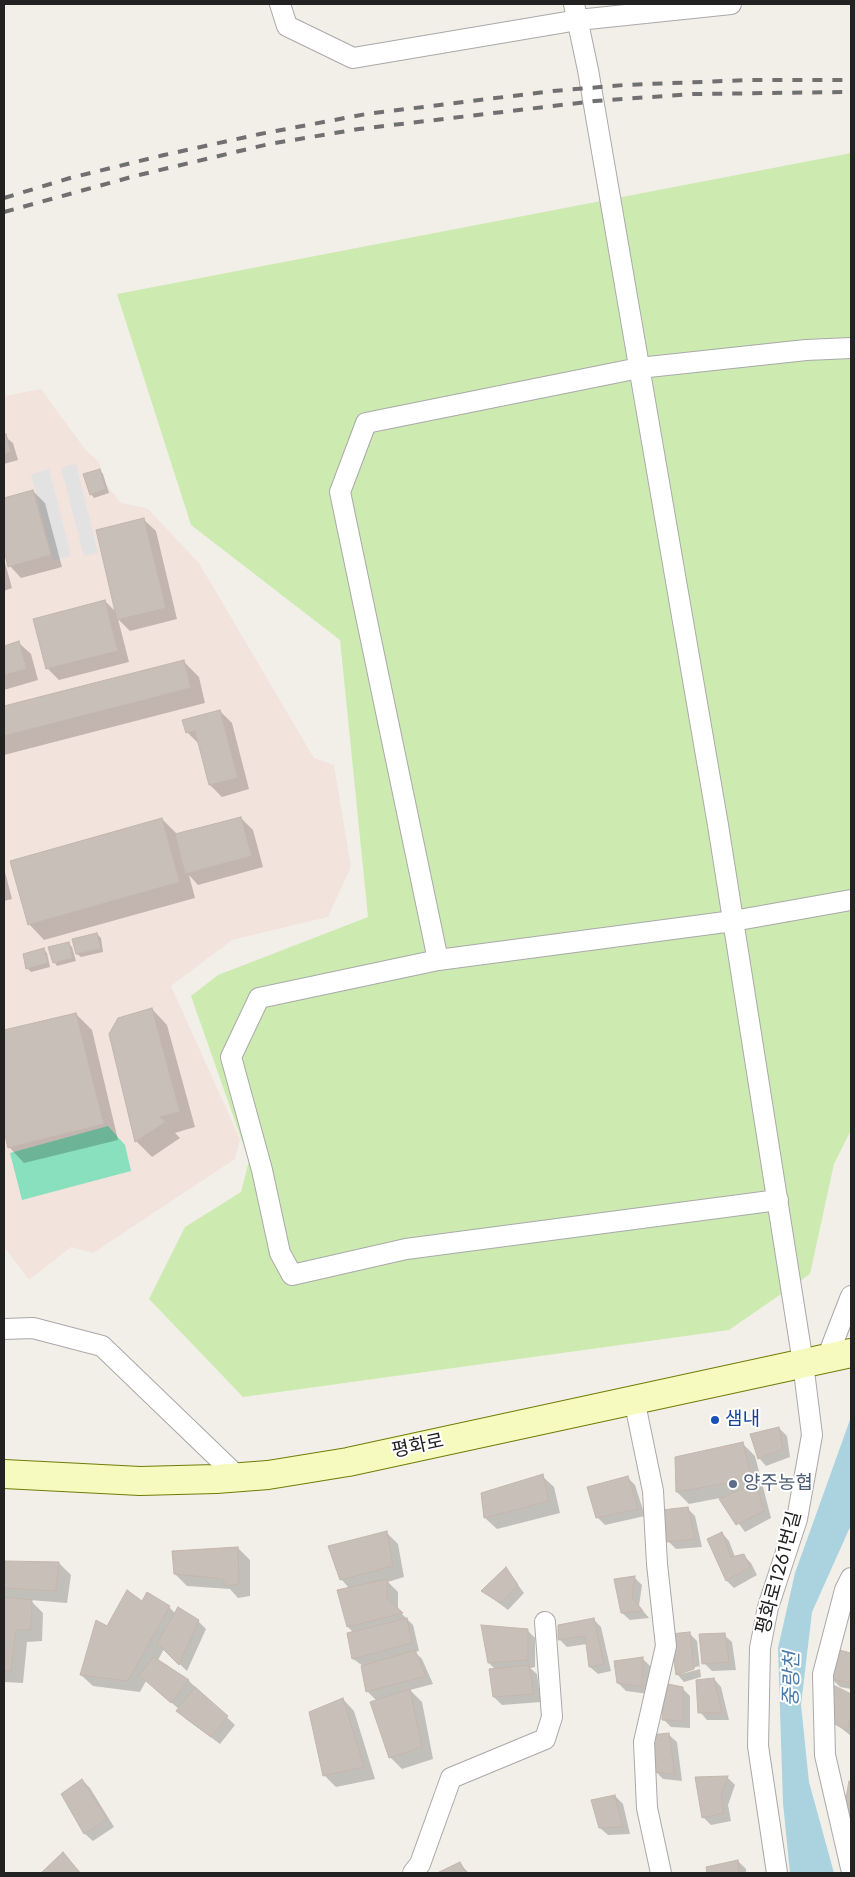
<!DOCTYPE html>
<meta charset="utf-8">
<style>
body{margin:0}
#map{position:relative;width:855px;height:1877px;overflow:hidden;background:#f2efe9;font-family:Jost,sans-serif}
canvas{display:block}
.frame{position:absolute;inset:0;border:5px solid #222;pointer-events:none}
</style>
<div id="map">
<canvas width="855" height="1877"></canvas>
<div class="frame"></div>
</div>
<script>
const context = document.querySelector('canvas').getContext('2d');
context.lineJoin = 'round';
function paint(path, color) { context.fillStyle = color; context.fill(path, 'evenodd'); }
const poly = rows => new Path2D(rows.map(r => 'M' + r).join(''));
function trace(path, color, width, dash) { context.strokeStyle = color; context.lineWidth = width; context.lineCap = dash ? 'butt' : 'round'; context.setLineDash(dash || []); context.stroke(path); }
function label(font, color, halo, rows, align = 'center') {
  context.font = font + ' Jost,"Noto Sans KR",sans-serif'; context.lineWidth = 4; context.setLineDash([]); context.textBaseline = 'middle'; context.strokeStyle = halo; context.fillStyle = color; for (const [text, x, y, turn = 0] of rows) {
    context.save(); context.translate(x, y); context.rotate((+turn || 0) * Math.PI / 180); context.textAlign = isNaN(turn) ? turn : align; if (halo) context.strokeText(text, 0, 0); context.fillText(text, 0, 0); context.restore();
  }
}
const military = poly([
 [41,389,85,449,99,462,106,484,121,503,147,508,199,563,314,758,334,765,351,867,328,917,232,940,171,986,240,1139,235,1159,93,1253,71,1247,29,1280,4,1247,4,396]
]);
const grass = poly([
 [851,153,851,1130,834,1164,810,1274,729,1330,243,1397,149,1299,185,1227,241,1192,249,1161,191,996,218,975,368,917,340,640,191,525,117,294]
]);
const pitch = poly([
 [108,1126,125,1145,131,1171,22,1200,10,1153]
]);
const parking = poly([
 [76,464,98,553,84,556,61,468],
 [49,469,71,556,53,561,31,474]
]);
const water = poly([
 [851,1417,851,1525,812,1612,801,1705,809,1782,834,1873,790,1873,783,1803,778,1648,795,1573]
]);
const shadow = poly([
 [4,436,13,443,18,460,4,464],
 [99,470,103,474,109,493,94,498,91,494],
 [33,491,45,503,62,567,21,578,10,566,4,545,4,500],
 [144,520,156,531,177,619,130,631,118,619,129,662,59,680,47,668,105,601,117,613],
 [4,559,12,588,4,591],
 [19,643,31,654,38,680,4,690,4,647],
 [183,661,199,677,205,703,4,755,4,707],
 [220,711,232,723,249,789,222,797,210,785,199,744,187,732],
 [241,818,253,830,263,867,198,885,189,875,195,898,44,940,29,924,162,819,178,835],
 [4,868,12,899,4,901],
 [97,934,101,938,103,952,81,957,77,954],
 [68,943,72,947,76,961,57,966,54,962],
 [44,950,47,953,50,967,31,972,27,968],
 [152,1009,167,1025,195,1127,175,1133,180,1138,152,1157,136,1141,110,1034],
 [76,1014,92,1030,118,1140,24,1163,9,1147,4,1126,4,1032],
 [779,1428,787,1436,790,1457,766,1466,759,1458],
 [743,1444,755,1456,771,1518,745,1532,720,1498,689,1504,677,1492],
 [542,1476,554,1487,560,1513,497,1529,485,1518,482,1494],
 [627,1477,635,1485,645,1516,605,1525,597,1517],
 [687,1508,695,1516,702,1547,676,1549,668,1541],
 [387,1533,398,1544,404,1577,388,1582,398,1592,398,1610,413,1625,419,1651,415,1652,422,1659,433,1684,410,1690,422,1702,433,1759,402,1769,390,1757,377,1701,368,1692,363,1666,353,1659,348,1634,354,1633,348,1627,339,1591,350,1589,341,1579],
 [722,1533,729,1541,735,1557,743,1555,751,1563,757,1575,734,1588,727,1581,709,1540],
 [238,1548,250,1560,250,1596,238,1598,230,1589,187,1586,175,1574],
 [4,1562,59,1563,71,1575,67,1603,30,1600,43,1613,42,1641,27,1642,23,1683,4,1682],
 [506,1569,524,1593,508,1610,483,1591],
 [634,1577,642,1585,639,1606,649,1618,630,1620,622,1613],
 [142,1602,169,1607,175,1613,198,1621,206,1629,187,1671,164,1649,158,1660,189,1681,235,1725,220,1744,186,1719,178,1711,179,1709,146,1681,140,1692,93,1686,81,1675,107,1628],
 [593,1619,601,1627,611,1671,598,1674,590,1667,587,1644,567,1647,559,1639],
 [527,1630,535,1638,535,1667,530,1668,537,1674,541,1702,502,1705,494,1697,496,1670,489,1663],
 [689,1633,697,1641,700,1668,699,1666,681,1672,681,1674,700,1669,701,1677,684,1682,677,1674],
 [724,1635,732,1642,736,1670,712,1671,704,1663],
 [836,1651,851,1654,851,1689,840,1687,832,1679],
 [642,1658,650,1666,649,1694,626,1691,618,1683],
 [714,1679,721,1687,729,1720,707,1720,700,1712],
 [832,1686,851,1695,851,1736,830,1719],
 [682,1688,690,1696,690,1728,671,1727,663,1719],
 [343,1699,354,1711,375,1779,336,1787,324,1775],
 [669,1735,677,1742,682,1781,663,1779,655,1771],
 [727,1777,735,1785,728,1805,731,1821,711,1825,703,1817],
 [82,1780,90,1788,114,1827,93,1841,85,1834,63,1795],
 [615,1796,623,1804,630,1834,608,1835,600,1828],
 [63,1853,81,1873,43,1873],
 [738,1861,746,1869,746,1873,708,1873,708,1868],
 [460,1864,469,1873,440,1873]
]);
const building = poly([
 [6,434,11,452,4,454,4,435,6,434],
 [100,469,106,489,90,495,83,474,100,469],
 [33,490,51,555,8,567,4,550,4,498,33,490],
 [144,518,166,608,117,620,96,530,144,518],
 [105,600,118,651,46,669,33,619,105,600],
 [19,641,27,669,4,675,4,646,19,641],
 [184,660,191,688,4,736,4,706,184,660],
 [220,710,238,778,209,785,195,731,186,733,182,720,220,710],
 [241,817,252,856,185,874,175,834,241,817],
 [162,818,180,882,28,925,10,861,162,818],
 [97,933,101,949,76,954,72,939,97,933],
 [69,942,73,958,53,963,48,947,69,942],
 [44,948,48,963,26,969,23,954,44,948],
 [152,1008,180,1112,160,1117,166,1122,135,1142,109,1034,118,1018,152,1008],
 [76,1013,104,1124,8,1148,4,1131,4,1030,76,1013],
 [779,1427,783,1449,758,1459,750,1434,779,1427],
 [743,1442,752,1479,676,1492,675,1457,743,1442],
 [543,1474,549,1501,484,1518,481,1493,543,1474],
 [628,1476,638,1509,596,1518,587,1487,628,1476],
 [756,1483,764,1511,736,1525,719,1499,756,1483],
 [688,1507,695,1539,667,1542,662,1510,688,1507],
 [387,1531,393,1566,340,1580,328,1546,387,1531],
 [722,1532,731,1557,744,1554,750,1567,726,1581,707,1539,722,1532],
 [238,1547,239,1584,225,1586,223,1579,174,1574,172,1551,238,1547],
 [4,1561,59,1562,56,1591,4,1588,4,1561],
 [506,1567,518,1585,500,1603,481,1591,506,1567],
 [635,1576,632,1597,643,1611,621,1613,614,1579,635,1576],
 [387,1579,387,1598,403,1613,347,1627,337,1590,387,1579],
 [127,1590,142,1601,147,1592,170,1606,128,1681,80,1675,96,1620,107,1626,127,1590],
 [4,1597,32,1600,31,1630,16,1630,11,1672,4,1671,4,1597],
 [178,1607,199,1620,179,1665,157,1643,178,1607],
 [407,1618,412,1643,352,1659,347,1633,407,1618],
 [594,1618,604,1664,589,1667,585,1636,558,1640,558,1625,594,1618],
 [481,1625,528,1629,528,1660,488,1663,481,1625],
 [690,1632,694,1669,676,1675,670,1634,690,1632],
 [725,1633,729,1662,702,1664,699,1634,725,1633],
 [835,1649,851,1653,851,1683,831,1679,835,1649],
 [415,1650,426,1676,366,1692,361,1666,415,1650],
 [154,1657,189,1680,171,1703,139,1675,154,1657],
 [643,1657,642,1687,617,1683,614,1661,643,1657],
 [529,1665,534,1694,493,1697,489,1669,529,1665],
 [714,1678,722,1713,698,1713,696,1680,714,1678],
 [663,1683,683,1687,683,1721,662,1720,663,1683],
 [831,1684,851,1694,851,1717,847,1731,828,1720,831,1684],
 [195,1687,228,1716,211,1737,176,1711,195,1687],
 [410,1689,422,1747,389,1758,370,1702,410,1689],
 [343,1698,364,1767,323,1776,309,1712,343,1698],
 [669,1733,675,1774,654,1772,651,1735,669,1733],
 [728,1776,721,1796,724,1813,702,1818,695,1777,728,1776],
 [82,1779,107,1819,84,1834,61,1794,82,1779],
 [849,1781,851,1782,851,1835,845,1804,849,1781],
 [615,1795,623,1827,599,1828,591,1800,615,1795],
 [63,1852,80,1873,41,1873,63,1852],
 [738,1860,739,1873,707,1873,706,1867,738,1860],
 [460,1862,466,1873,437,1873,460,1862]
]);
const street = poly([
 [280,4,287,26,353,58,578,20,731,4],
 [574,4,588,70,718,825,803,1363,812,1435,797,1519,768,1607,760,1648,758,1746,777,1873],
 [438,960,340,492,366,423,639,368,806,350,851,348],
 [778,1200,406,1249,292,1275,280,1253,262,1170,231,1057,259,998,438,960,733,921,851,900],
 [4,1329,33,1328,102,1346,238,1477],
 [827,1358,851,1296],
 [634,1399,653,1491,657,1564,666,1646,644,1742,647,1808,661,1873],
 [851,1578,845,1590,823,1674,825,1755,851,1868],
 [413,1873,420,1864,451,1778,545,1739,552,1717,545,1622]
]);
const secondary = poly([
 [4,1474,140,1481,216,1479,268,1475,348,1462,851,1353]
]);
const rail = poly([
 [4,198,70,178,164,155,260,134,366,114,553,91,624,85,750,80,851,80],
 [4,212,135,176,269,144,359,129,595,101,693,94,851,92]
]);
const markers = [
 [715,1420,5,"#1a4fb4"],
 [733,1484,5,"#5c6f8a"]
];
const transitNames = [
 ["샘내",725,1420]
];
const streetNames = [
 ["평화로",418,1447,-12],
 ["평화로1261번길",780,1573,-75]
];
const serviceNames = [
 ["양주농협",743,1484]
];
const waterNames = [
 ["중랑천",793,1679,-89]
];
paint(military, '#f3e3dd');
paint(grass, '#cdebb0');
paint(pitch, '#88e0be');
paint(parking, '#e2e2e2');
paint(water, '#aad3df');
paint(shadow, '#0003');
paint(building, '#c7bfb8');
trace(building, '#c4b6ab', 1);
trace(street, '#a9a9a9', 22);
trace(secondary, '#707d05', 30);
trace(street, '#fff', 20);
trace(secondary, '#f7fabf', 28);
trace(rail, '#707070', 4, [10, 10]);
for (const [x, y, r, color] of markers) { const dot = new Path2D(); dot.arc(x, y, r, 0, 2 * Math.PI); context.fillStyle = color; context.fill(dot); trace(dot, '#fff', 2); }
label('19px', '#164399', '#fff', transitNames, 'left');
label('19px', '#222', '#fff', streetNames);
label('19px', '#4e5e75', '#fff', serviceNames, 'left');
label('italic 20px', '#4a7aab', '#fff', waterNames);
</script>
